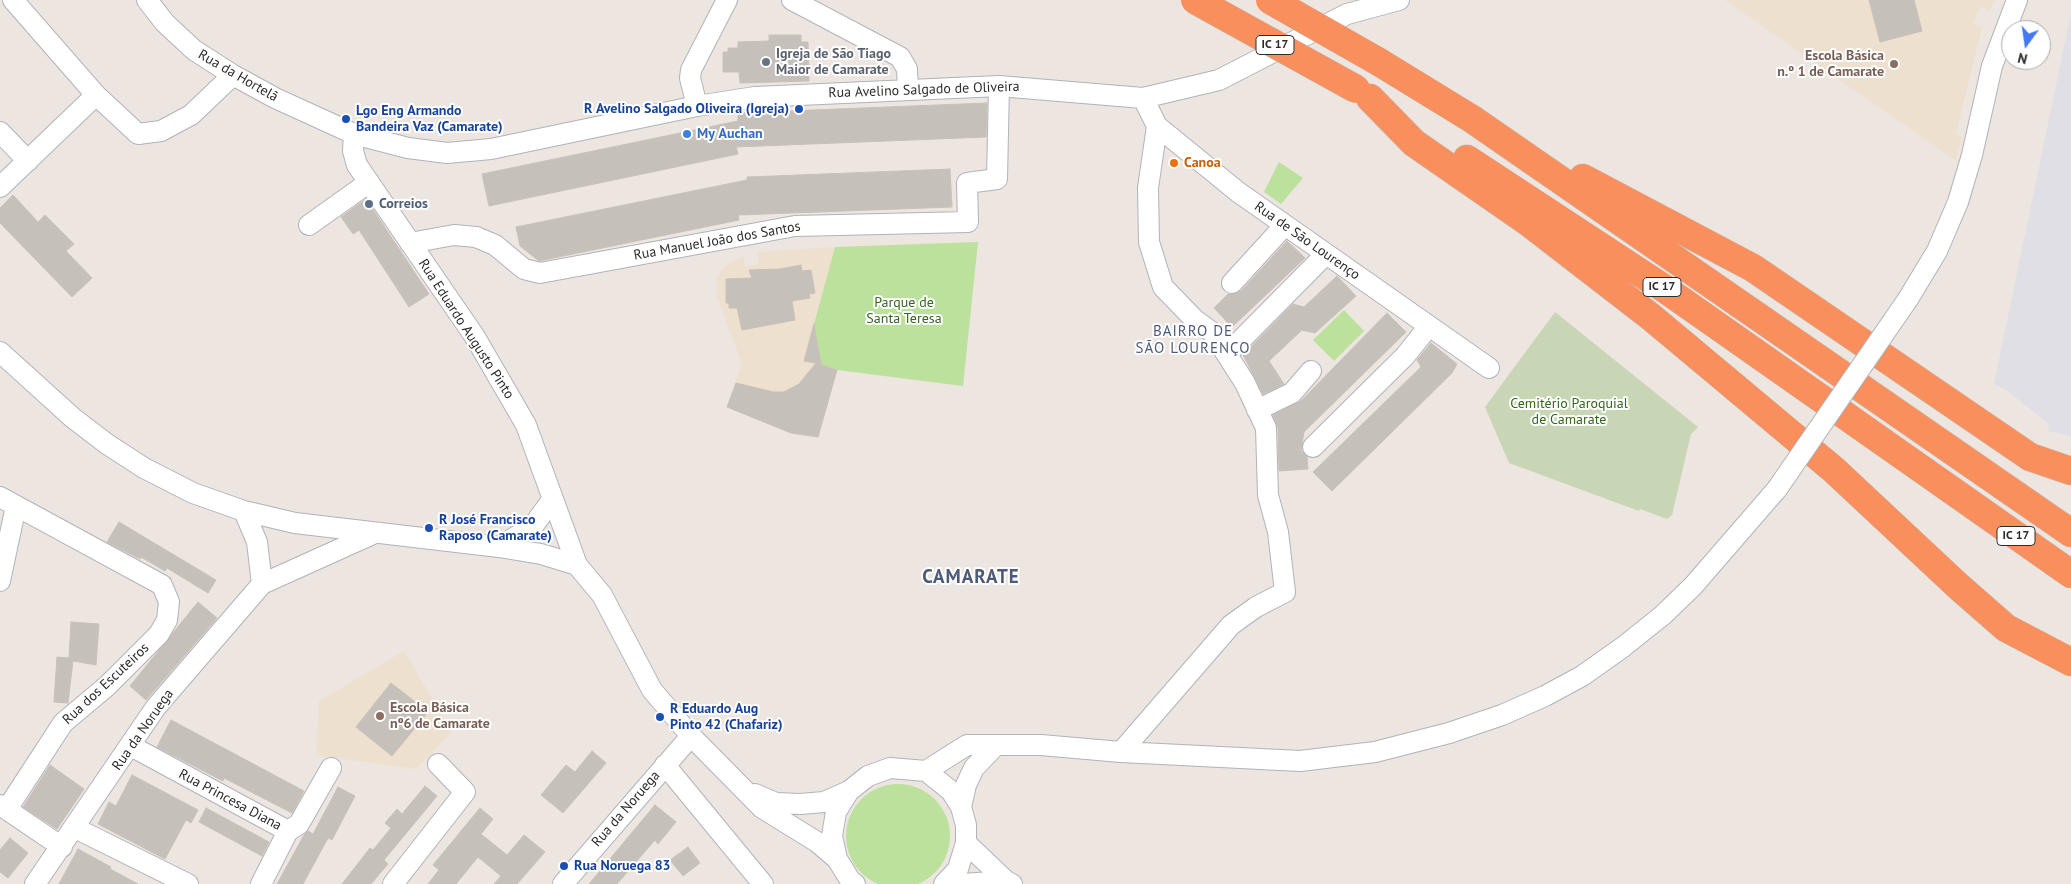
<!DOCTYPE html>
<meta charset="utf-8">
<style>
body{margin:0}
#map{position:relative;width:2071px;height:884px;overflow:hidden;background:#ede5df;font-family:"PT Sans",sans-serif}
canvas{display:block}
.north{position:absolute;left:2001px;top:20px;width:50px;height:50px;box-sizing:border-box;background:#fff;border:1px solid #ababab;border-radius:50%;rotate:194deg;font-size:14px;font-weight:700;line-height:20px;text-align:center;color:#2c2c2c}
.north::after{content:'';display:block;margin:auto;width:18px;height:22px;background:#4479f4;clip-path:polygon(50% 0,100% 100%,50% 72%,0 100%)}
</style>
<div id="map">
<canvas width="2071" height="884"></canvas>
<div class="north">N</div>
</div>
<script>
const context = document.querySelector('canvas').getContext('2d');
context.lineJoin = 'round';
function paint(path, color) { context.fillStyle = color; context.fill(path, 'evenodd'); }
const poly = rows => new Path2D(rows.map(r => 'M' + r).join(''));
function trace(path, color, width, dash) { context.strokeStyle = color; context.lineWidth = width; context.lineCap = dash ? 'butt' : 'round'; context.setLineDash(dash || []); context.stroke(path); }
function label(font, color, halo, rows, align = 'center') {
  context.font = font + ' "PT Sans",sans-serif'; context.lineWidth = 4; context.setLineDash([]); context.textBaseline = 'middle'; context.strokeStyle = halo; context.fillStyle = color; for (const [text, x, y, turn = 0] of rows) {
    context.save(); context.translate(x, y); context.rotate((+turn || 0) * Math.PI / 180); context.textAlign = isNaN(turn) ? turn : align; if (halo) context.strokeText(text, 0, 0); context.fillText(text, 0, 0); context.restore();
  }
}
const industrial = poly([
 [2071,13,2071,436,2048,431,2049,424,2005,389,1994,384]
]);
const education = poly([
 [1725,0,1994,0,1989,11,1980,6,1973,24,1982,27,1956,134,1962,136,1956,161],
 [835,247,814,324,821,365,837,370,818,437,791,433,727,407,742,364,717,296,717,280,720,272,727,264,743,256,745,266,759,264,757,252],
 [404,651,452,732,416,769,316,755,319,701]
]);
const green = poly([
 [1279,162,1303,178,1281,204,1264,192],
 [978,242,963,386,837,370,821,365,814,324,835,247],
 [1344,310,1364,331,1334,361,1313,340],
 '846 836a52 52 0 1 1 104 0a52 52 0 1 1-104 0Z'
]);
const cemetery = poly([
 [1555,312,1698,427,1691,434,1672,515,1667,519,1640,509,1639,511,1509,463,1485,407]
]);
const building = poly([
 [1869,0,1914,0,1922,31,1880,42,1869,0],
 [769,35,801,35,801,42,808,42,809,81,740,83,739,72,723,72,723,52,728,52,728,48,738,48,738,42,769,41,769,35],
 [987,103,986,137,736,147,738,154,489,206,482,174,738,121,738,113,987,103],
 [950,169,952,207,738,215,739,220,539,261,520,246,516,227,747,180,747,177,950,169],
 [13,195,38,222,45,215,74,244,66,251,92,278,72,297,0,223,0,208,13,195],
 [366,199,429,294,409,307,359,230,353,234,341,217,366,199],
 [1287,241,1305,258,1232,327,1214,308,1228,294,1235,294,1241,291,1287,241],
 [801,265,802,271,811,270,815,293,809,294,810,298,792,301,795,320,742,330,737,308,729,308,729,303,726,303,726,279,752,278,749,270,780,269,801,265],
 [1337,276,1356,296,1315,333,1302,330,1269,361,1284,384,1263,394,1243,355,1293,304,1304,307,1337,276],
 [1387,313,1406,332,1304,432,1301,450,1307,457,1308,469,1279,471,1278,428,1273,415,1301,401,1387,313],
 [814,324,821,364,804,361,814,324],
 [1431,343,1457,364,1452,373,1332,491,1313,472,1421,367,1417,360,1431,343],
 [816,363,837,370,818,437,791,433,727,407,736,383,773,392,784,392,799,384,816,363],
 [119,522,216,580,208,593,167,568,165,571,141,557,140,559,107,542,119,522],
 [198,602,217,618,146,700,130,686,198,602],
 [71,622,99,624,96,665,73,661,68,703,54,702,57,657,69,658,71,622],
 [391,683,428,712,392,756,356,727,391,683],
 [171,720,304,791,292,813,224,778,223,781,157,747,171,720],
 [592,751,606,763,563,813,541,795,566,765,575,772,592,751],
 [50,765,84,789,57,829,23,807,50,765],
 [132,775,198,810,191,823,186,820,165,859,98,824,109,802,116,806,132,775],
 [425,786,437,796,384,860,388,864,371,884,342,884,370,848,373,850,391,828,385,823,397,809,402,814,425,786],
 [338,787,355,796,332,840,328,838,303,884,277,884,304,835,308,831,313,834,338,787],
 [655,805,676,822,658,844,655,840,617,884,589,884,655,805],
 [206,808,269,842,262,856,199,822,206,808],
 [480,808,493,819,481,834,507,855,524,835,545,852,517,884,494,884,501,876,478,857,456,884,428,884,439,870,433,865,480,808],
 [10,838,28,853,8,878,0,872,0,850,10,838],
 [688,847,700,863,683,876,670,860,688,847],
 [78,849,111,867,110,869,138,884,59,884,78,849]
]);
const minor = poly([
 [13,0,96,95],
 [147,0,165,23,194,50,233,75,275,98,354,134,408,148,447,153,491,149,697,106,755,97,999,86,1143,98,1219,80,1347,14,1399,0],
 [792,0,900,57,907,69,908,90],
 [1143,98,1157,126,1238,192,1489,368],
 [697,106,690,78,691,70,727,0],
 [0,132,28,161],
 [354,134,353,151,357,165,475,337,526,425,577,565,602,595,652,690,691,736,762,808,817,842,837,859],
 [0,187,96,95,138,134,161,131,191,115,233,75],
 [309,225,368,183],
 [410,243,454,235,476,237,495,245,524,269,540,273,795,226,968,222,967,183,997,179,999,86],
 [1232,283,1285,225],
 [1908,299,1937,251,1958,202,1972,155,1992,66,2017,0],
 [0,352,73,418,107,444,144,468,193,493,244,511,295,523,499,547,541,554,577,565],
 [1227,354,1326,254],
 [1257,410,1292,393,1311,371],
 [1313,447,1405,356,1429,326],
 [0,497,162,585,169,602,167,620,159,634,107,686,63,723,7,809],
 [244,511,257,542,262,584],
 [499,547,533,526,552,500],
 [0,581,16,506],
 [131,746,288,831],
 [1121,752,1231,625,1256,607,1285,592,1278,532,1268,495,1266,428,1245,383,1213,333,1194,319,1163,287,1149,242,1148,188,1157,126],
 [665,765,763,884],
 [926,771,967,745,1041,745,1121,752,1300,761,1375,752,1449,733,1502,715,1545,696,1582,676,1623,647,1663,615,1693,586,1777,489],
 [755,794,776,803,800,804,824,802,849,791],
 [0,805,62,847],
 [961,807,966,785,974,768,995,746],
 [75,828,188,884],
 [288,831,299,824,331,768],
 [966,843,1006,881,1012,884],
 [35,884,156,707,262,584,373,534],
 [261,884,288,831],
 [393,884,465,792,438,764],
 [563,884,691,736],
 [855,884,850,880,837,859,832,836,836,812,849,791,868,776,890,768,926,771,951,791,961,807,966,825,966,843,958,869,944,884],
 [963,884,1006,881]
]);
const highway = poly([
 [1379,62,1472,119,2071,533],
 [1370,98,1414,143,1528,222,1651,317,1834,470,1958,586,2006,628,2071,662],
 [1467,159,1665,289,2071,574],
 [1583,178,1753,268,2030,457,2071,471]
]);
const minorBridge = poly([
 [1777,489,1908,299]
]);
const highwayBridge = poly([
 [1195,0,1356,89],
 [1270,0,1379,62]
]);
const markers = [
 [766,62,5,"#6b7280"],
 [1894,64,5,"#8d6e63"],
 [799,109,5,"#1a4fb4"],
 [346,119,5,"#1a4fb4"],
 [687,134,5,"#3f7fe0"],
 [1174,163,5,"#e8710a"],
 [369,204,5,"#5c6f8a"],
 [429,528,5,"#1a4fb4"],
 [380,716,5,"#8d6e63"],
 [660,717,5,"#1a4fb4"],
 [564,866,5,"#1a4fb4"]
];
const shields = [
 [1275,45,38],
 [1662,287,38],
 [2016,536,38]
];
const shieldNames = [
 ["IC 17",1275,45],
 ["IC 17",1662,287],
 ["IC 17",2016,536]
];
const worshipNames = [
 ["Igreja de São Tiago",776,54],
 ["Maior de Camarate",776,70]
];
const educationNames = [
 ["Escola Básica",1884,56],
 ["n.º 1 de Camarate",1884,72],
 ["Escola Básica",390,708,"left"],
 ["nº6 de Camarate",390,724,"left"]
];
const streetNames = [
 ["Rua da Hortelã",238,76,30],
 ["Rua Avelino Salgado de Oliveira",924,90,-2],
 ["Rua Manuel João dos Santos",717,241,-10],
 ["Rua de São Lourenço",1307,241,35],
 ["Rua Eduardo Augusto Pinto",466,329,57],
 ["Rua dos Escuteiros",106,684,-43],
 ["Rua da Noruega",143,730,-55],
 ["Rua Princesa Diana",230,800,28],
 ["Rua da Noruega",626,809,-49]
];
const transitNames = [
 ["R Avelino Salgado Oliveira (Igreja)",789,109,"right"],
 ["Lgo Eng Armando",356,111],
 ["Bandeira Vaz (Camarate)",356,127],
 ["R José Francisco",439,520],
 ["Raposo (Camarate)",439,536],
 ["R Eduardo Aug",670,709],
 ["Pinto 42 (Chafariz)",670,725],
 ["Rua Noruega 83",574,866]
];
const shopNames = [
 ["My Auchan",697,134]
];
const foodNames = [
 ["Canoa",1184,163]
];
const serviceNames = [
 ["Correios",379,204]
];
const parkNames = [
 ["Parque de",904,303],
 ["Santa Teresa",904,319],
 ["Cemitério Paroquial",1569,404],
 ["de Camarate",1569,420]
];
const neighbourhoodNames = [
 ["BAIRRO DE",1193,332],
 ["SÃO LOURENÇO",1193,349]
];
const districtNames = [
 ["CAMARATE",971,578]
];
paint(industrial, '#e0dfe6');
paint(education, '#eee0cf');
paint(green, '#bce19d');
paint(cemetery, '#c9d6b6');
paint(building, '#c6c0ba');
trace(building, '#c8c1b8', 1);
trace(minor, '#afb3bc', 22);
trace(highway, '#c4c4c4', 29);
trace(minor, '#fff', 20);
trace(highway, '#f98f5d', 28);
trace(minorBridge, '#afb3bc', 22, []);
trace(highwayBridge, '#c4c4c4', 29, []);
trace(minorBridge, '#fff', 20);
trace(highwayBridge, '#f98f5d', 28);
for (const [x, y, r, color] of markers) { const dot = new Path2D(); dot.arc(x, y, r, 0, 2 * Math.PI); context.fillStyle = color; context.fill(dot); trace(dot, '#fff', 2); }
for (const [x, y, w] of shields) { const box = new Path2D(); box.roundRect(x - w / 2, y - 9.5, w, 19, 4); context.fillStyle = '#fff'; context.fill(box); trace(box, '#2c2c2c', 1); }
label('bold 12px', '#2c2c2c', null, shieldNames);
label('bold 14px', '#5b616d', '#fff', worshipNames, 'left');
label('bold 14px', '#785e54', '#fff', educationNames, 'right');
label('14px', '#2c2c2c', '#fff', streetNames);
label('bold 14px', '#164399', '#fff', transitNames, 'left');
label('bold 14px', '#366cbe', '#fff', shopNames, 'left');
label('bold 14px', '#c56008', '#fff', foodNames, 'left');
label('bold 14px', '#4e5e75', '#fff', serviceNames, 'left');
label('14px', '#35671d', '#fff', parkNames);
context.letterSpacing = '1px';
label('15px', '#4d5b7b', '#fff', neighbourhoodNames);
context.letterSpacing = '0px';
context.letterSpacing = '1px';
label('bold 19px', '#4d5b7b', '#fff', districtNames);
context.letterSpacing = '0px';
</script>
